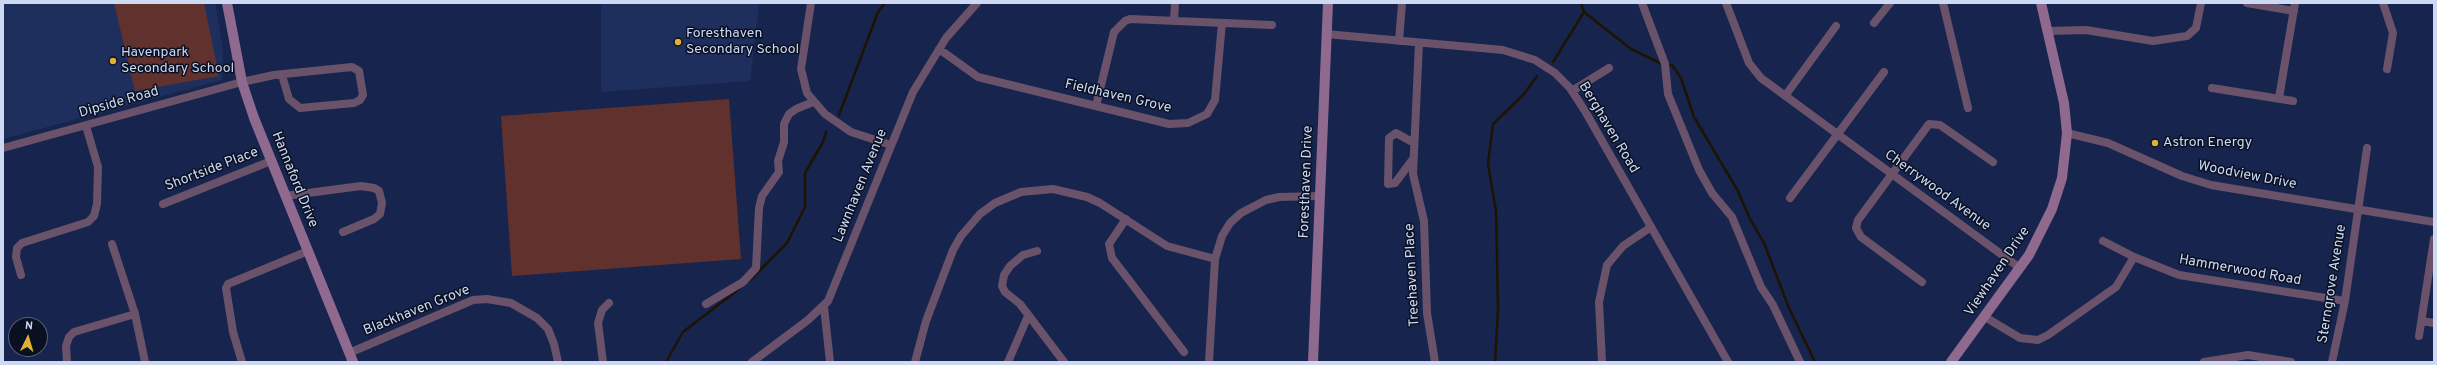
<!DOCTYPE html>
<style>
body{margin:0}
#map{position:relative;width:2437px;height:365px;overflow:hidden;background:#17254e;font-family:Overpass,sans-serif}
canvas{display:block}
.frame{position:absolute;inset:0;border:4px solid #cdd8f3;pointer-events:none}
.north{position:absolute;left:8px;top:317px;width:40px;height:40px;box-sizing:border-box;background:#091022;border:1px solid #576076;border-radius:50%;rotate:5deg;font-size:11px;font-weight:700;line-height:16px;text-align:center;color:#cdd8f3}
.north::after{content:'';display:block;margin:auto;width:14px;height:18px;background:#dfb034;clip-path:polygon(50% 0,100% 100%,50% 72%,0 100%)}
</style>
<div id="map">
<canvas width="2437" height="365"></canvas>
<div class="frame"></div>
<div class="north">N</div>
</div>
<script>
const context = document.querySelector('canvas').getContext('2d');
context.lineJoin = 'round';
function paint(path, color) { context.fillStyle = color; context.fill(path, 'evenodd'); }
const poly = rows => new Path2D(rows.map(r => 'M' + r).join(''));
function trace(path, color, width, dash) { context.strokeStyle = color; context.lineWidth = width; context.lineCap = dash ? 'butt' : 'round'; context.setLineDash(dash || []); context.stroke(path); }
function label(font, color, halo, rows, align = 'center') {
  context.font = font + ' Overpass,sans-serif'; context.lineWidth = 3; context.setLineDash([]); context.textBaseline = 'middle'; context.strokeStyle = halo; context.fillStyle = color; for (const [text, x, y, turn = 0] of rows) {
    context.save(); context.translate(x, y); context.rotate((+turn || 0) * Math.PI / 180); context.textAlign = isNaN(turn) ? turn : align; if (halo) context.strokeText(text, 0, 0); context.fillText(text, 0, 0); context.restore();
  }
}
const built = poly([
 [3,3,215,3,223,49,222,80,3,139],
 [601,3,759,3,750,81,601,92]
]);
const green = poly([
 [114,3,204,3,219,76,135,91],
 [729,99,741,259,512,276,501,116]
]);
const stream = poly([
 [1584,12,1631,49,1662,64],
 [1553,62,1584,12,1581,3],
 [1667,65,1672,65,1681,78,1694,117,1738,191,1749,217,1764,243,1789,308,1815,362],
 [839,115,878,12,885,3],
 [749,281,787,243,805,207,805,173,823,142,826,132],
 [666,362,683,332,739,289],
 [1495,362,1498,310,1496,211,1488,164,1493,124,1524,94,1537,76]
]);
const street = poly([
 [811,3,801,69,807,93,825,114,851,132,891,145],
 [1642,3,1665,64,1668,94,1699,170,1712,193,1732,217,1761,287,1773,305,1800,362],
 [1726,3,1749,63,1761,78,2020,268],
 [1943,3,1968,108],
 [2247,3,2294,11],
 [2383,3,2393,33,2387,69],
 [1174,21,1175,3],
 [1874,23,1890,3],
 [2049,31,2086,30,2153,41,2187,36,2196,28,2201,3],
 [1326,34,1503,50,1535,60,1555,73,1570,88,1585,111,1728,362],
 [1399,41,1402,3],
 [1419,43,1413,174,1424,221,1427,313,1435,362],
 [939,49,978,77,1169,124,1188,123,1207,114,1215,100,1222,23],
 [2212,88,2293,101],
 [1572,91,1609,68],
 [1785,96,1836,26],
 [2279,98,2295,3],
 [1096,106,1114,32,1125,21,1130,19,1272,25],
 [2067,133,2108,143,2182,176,2211,185,2434,222],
 [3,148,242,82,274,75,352,67,359,71,363,95,360,100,354,103,300,108,289,99,282,75],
 [1413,159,1395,183,1388,184,1389,138,1396,133,1414,143],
 [285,196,361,186,374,188,379,191,382,203,380,214,374,219,343,232],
 [1790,198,1884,72],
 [163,204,271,161],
 [1126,219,1109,244,1112,258,1184,352],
 [2103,241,2134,257,2179,275,2345,301],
 [112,244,135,314,145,362],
 [1037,251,1023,255,1010,266,1004,275,1002,286,1005,292,1020,304,1064,362],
 [21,275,16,257,17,248,22,243,88,222,94,216,97,204,98,167,86,126],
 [1922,282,1861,237,1856,228,1858,220,1929,124,1940,125,1993,162],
 [706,304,743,282,756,268,759,208,762,196,779,172,778,161,784,142,784,124,789,114,796,109,813,102],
 [824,307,830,362],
 [1985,317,2020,338,2038,340,2048,335,2116,287,2134,257],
 [2422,321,2434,323],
 [2419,336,2434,239],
 [349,353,473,300,487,299,511,303,537,318,548,329,554,344,558,362],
 [67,362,66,346,69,337,74,332,135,314],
 [242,362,233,332,226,288,228,284,308,251],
 [603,362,598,323,602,310,609,303],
 [752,362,808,320,828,301,913,92,946,38,977,3],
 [915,362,926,321,953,250,961,236,980,214,995,203,1021,192,1053,189,1087,197,1100,203,1167,246,1215,259],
 [1008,362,1028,316],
 [1209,362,1215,259,1222,236,1230,223,1241,213,1266,200,1279,197,1320,196],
 [1602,362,1599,302,1607,265,1623,246,1651,227],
 [2204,362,2248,355,2291,362],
 [2332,362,2345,301,2367,148]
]);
const secondary = poly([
 [227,3,242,82,254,118,353,362],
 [1313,362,1328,3],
 [1951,362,2029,255,2052,209,2062,178,2067,133,2064,103,2041,3]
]);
const markers = [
 [678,42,4,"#dfb034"],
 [113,61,4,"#dfb034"],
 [2155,143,4,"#dfb034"]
];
const poiNames = [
 ["Foresthaven",686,34],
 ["Secondary School",686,50],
 ["Havenpark",121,53],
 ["Secondary School",121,69],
 ["Astron Energy",2163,143]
];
const streetNames = [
 ["Fieldhaven Grove",1118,97,13],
 ["Dipside Road",119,103,-16],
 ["Berghaven Road",1608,128,59],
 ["Shortside Place",212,170,-21],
 ["Woodview Drive",2247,176,11],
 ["Hannaford Drive",294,180,68],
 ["Foresthaven Drive",1307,182,-88],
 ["Lawnhaven Avenue",861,186,-68],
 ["Cherrywood Avenue",1937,191,36],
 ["Hammerwood Road",2240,271,10],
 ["Viewhaven Drive",1998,272,-56],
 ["Treehaven Place",1413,275,-93],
 ["Sterngrove Avenue",2333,284,-81],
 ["Blackhaven Grove",417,311,-22]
];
paint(built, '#1e2f5e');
paint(green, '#61322d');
trace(stream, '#1d1300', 2.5);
trace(street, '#6a526a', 8);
trace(secondary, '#8f698e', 10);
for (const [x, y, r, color] of markers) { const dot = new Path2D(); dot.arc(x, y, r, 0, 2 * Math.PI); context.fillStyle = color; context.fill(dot); trace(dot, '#091022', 1.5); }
label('14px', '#cdd8f3', '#091022', poiNames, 'left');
label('14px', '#cdd8f3', '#091022', streetNames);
</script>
